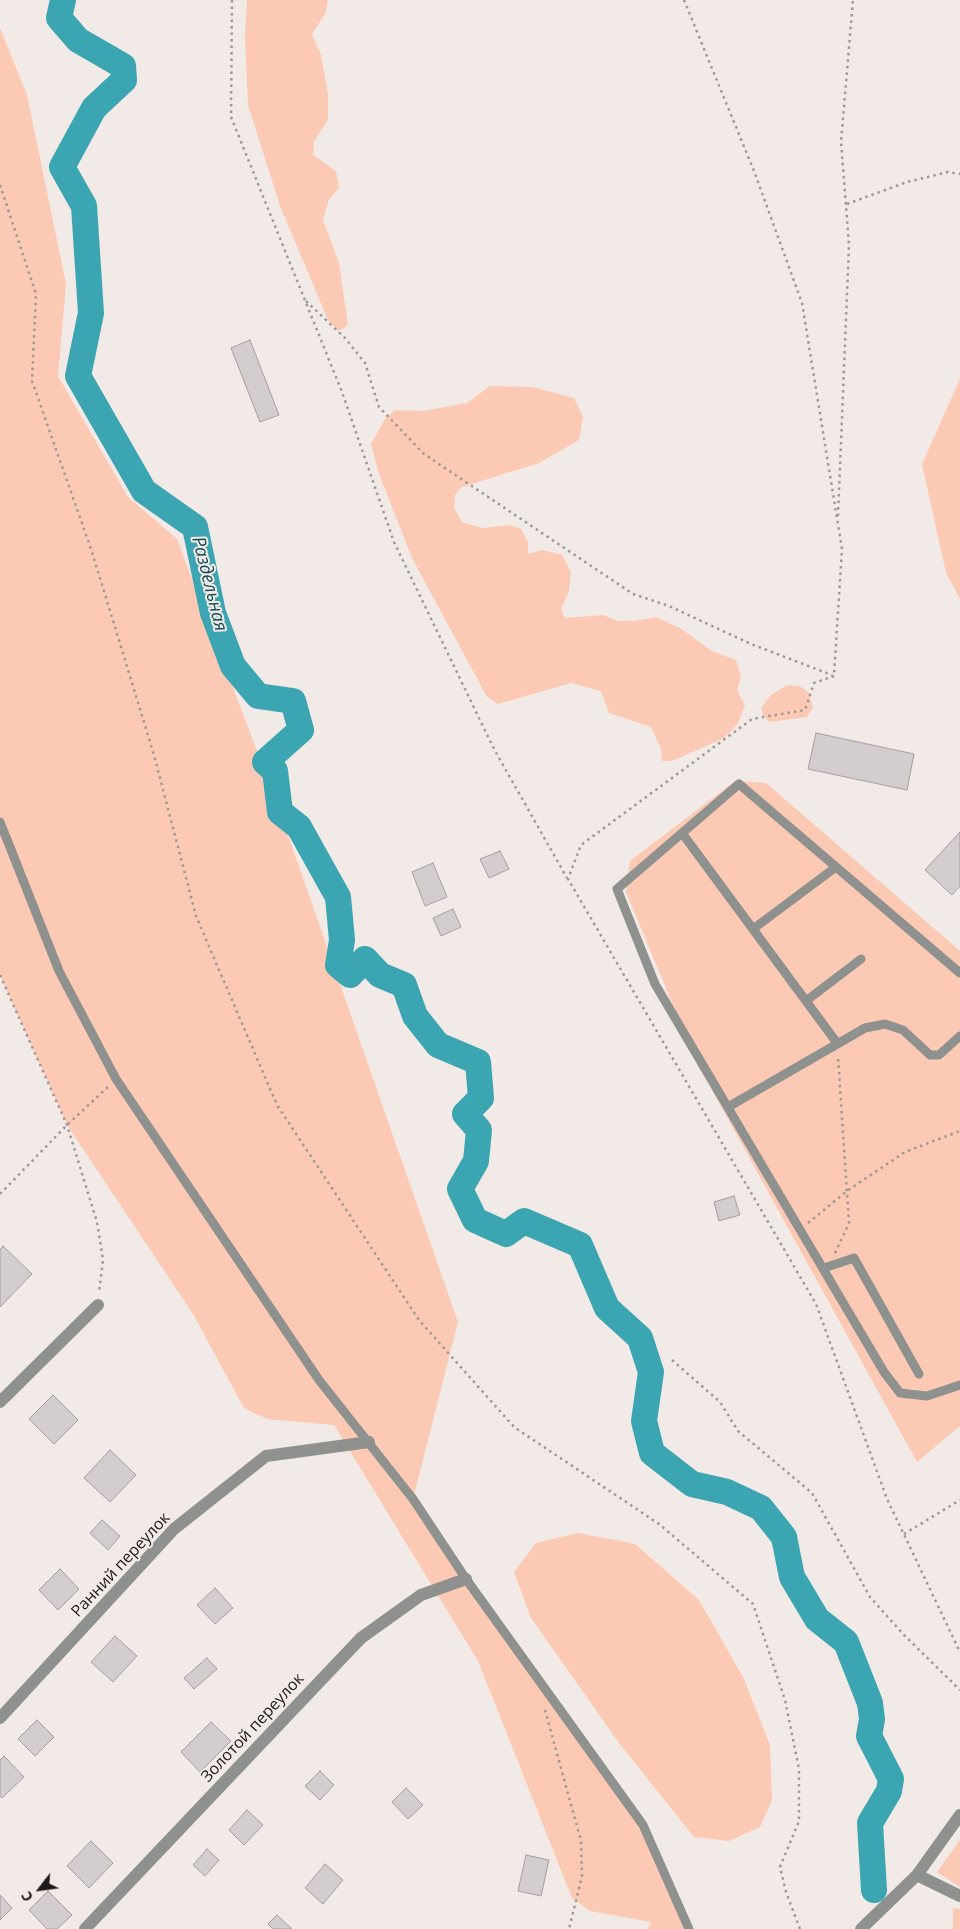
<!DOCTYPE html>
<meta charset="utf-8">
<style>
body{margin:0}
#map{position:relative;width:960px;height:1929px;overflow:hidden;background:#f1eae6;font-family:"Open Sans",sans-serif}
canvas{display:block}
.north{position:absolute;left:15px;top:1864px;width:50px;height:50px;-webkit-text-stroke:4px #f1eae6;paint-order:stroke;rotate:240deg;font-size:14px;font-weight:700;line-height:20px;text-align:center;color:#1c1918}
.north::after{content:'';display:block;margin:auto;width:18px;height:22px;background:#1c1918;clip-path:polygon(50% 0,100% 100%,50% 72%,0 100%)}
</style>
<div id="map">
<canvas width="960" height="1929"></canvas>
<div class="north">С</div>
</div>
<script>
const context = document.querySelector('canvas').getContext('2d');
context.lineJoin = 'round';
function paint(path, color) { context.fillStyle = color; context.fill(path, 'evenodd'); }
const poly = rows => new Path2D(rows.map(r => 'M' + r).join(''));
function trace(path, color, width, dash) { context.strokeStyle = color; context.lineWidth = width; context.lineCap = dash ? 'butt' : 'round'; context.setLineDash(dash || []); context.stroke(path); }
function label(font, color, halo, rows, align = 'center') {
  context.font = font + ' "Open Sans",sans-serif'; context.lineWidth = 4; context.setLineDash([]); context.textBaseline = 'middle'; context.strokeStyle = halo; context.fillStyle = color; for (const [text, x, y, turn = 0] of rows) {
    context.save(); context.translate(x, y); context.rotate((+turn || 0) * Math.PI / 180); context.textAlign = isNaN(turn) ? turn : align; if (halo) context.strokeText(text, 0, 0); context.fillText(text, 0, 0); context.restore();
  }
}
const green = poly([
 [247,0,328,0,326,12,312,34,321,55,328,94,328,120,314,141,313,155,336,171,339,188,329,199,323,220,339,263,348,325,338,331,328,320,280,206,248,105,245,35],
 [0,28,27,95,66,284,58,376,128,497,177,539,280,812,458,1322,413,1499,643,1825,689,1929,648,1929,651,1922,590,1911,572,1898,478,1661,334,1425,267,1419,244,1408,193,1314,67,1125,0,975],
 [960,379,960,599,946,573,922,464],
 [490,386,533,387,574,398,583,417,579,440,539,463,462,487,455,495,454,508,462,522,482,528,510,525,521,529,528,542,528,554,542,550,562,555,571,572,569,591,561,609,565,618,603,615,618,621,634,621,656,617,680,628,712,651,736,660,741,677,737,690,745,706,737,725,724,738,672,761,662,761,661,749,651,727,609,713,601,691,571,683,498,704,487,697,412,558,379,474,371,444,385,419,395,410,423,411,467,403],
 [787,685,800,686,809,693,813,708,807,717,770,722,763,715,761,708,771,695],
 [735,781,766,783,960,951,960,1426,917,1462,697,1063,626,892,630,861],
 [578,1533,635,1544,699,1600,743,1677,770,1745,772,1800,760,1827,729,1841,694,1837,619,1743,531,1618,514,1572,536,1543],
 [960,1840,960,1887,937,1872],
 [953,1908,960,1909,960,1929,953,1929]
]);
const river = poly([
 [63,0,59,18,78,40,123,66,124,80,94,108,62,167,84,206,91,313,78,376,144,491,195,527,213,613,233,666,258,696,293,701,301,730,265,762,275,771,280,812,299,827,338,897,342,940,338,965,350,975,365,959,380,975,404,985,415,1016,438,1045,478,1062,481,1098,465,1114,479,1130,476,1161,460,1189,475,1220,506,1234,524,1221,580,1245,607,1308,640,1338,651,1372,644,1421,652,1453,692,1484,727,1492,761,1508,784,1537,792,1577,817,1619,846,1642,870,1703,872,1719,869,1736,891,1779,889,1791,870,1823,874,1890]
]);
const building = poly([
 [250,340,279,415,260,422,231,348,250,340],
 [816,733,914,754,907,790,808,769,816,733],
 [960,832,960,886,952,895,925,870,960,832],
 [500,851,509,869,489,878,480,859,500,851],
 [433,863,447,897,425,906,412,872,433,863],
 [453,909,461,927,441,936,433,918,453,909],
 [734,1196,740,1215,719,1221,714,1202,734,1196],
 [3,1246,32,1274,0,1307,0,1250,3,1246],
 [53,1395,78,1420,54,1444,29,1419,53,1395],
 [110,1450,136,1475,110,1502,84,1478,110,1450],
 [102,1520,120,1536,108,1550,90,1533,102,1520],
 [60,1569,79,1589,58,1610,39,1590,60,1569],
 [215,1588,233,1608,215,1624,197,1605,215,1588],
 [115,1636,137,1656,113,1682,91,1662,115,1636],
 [207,1658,217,1669,194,1689,184,1678,207,1658],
 [37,1720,54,1737,35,1756,18,1739,37,1720],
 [211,1722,231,1741,200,1772,181,1752,211,1722],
 [4,1756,24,1777,2,1798,0,1796,0,1760,4,1756],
 [320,1771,334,1785,320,1800,305,1786,320,1771],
 [406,1788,423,1805,408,1819,392,1802,406,1788],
 [247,1810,263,1825,244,1845,229,1830,247,1810],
 [91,1841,113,1863,89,1888,67,1866,91,1841],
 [207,1849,219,1860,205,1876,193,1865,207,1849],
 [526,1855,549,1860,541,1896,518,1891,526,1855],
 [325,1864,343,1880,323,1904,305,1888,325,1864],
 [48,1891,72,1915,57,1929,47,1929,29,1910,48,1891],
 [0,1895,12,1908,0,1920,0,1895],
 [277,1915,292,1929,273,1929,268,1924,277,1915]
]);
const path = poly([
 [232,0,231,117,342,392,394,542,494,749,567,878],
 [684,0,754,171,802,303,842,549,834,675],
 [0,185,36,294,32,381,91,549,115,627,154,755,196,916,277,1105,419,1320,514,1427,659,1524,753,1604,785,1700,799,1769,799,1821,780,1867,786,1892,800,1929],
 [847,204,907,182,948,172,960,174],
 [306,301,345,338,365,363,379,407,424,454,633,594,669,606,751,644,832,675],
 [838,516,849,245,841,142,853,0],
 [834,676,814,683,805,710,752,719,581,845,568,879,816,1304,887,1499,960,1652],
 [0,975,67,1125,97,1222,103,1260,99,1293],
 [0,1194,67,1125,109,1086],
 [808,1223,847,1191,905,1152,960,1131],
 [835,1253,849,1223,838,1057],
 [672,1360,720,1402,738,1431,812,1493,870,1597,904,1635,960,1690],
 [904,1534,960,1500],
 [545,1710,581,1841,582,1876,569,1929]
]);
const service = poly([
 [0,822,59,971,116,1079,319,1380,413,1499,466,1579,643,1825,689,1929],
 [682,833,837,1043],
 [753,929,836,867],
 [960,973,739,784,617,889,655,984,884,1372,900,1393,927,1396,960,1385],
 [806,1001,861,959],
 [728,1107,865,1028,885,1024,903,1030,930,1055,939,1055,960,1036],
 [824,1268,854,1258,919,1374]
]);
const minor = poly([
 [0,1402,98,1305],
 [0,1718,174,1529,266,1456,369,1442],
 [917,1875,960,1896],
 [85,1929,361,1638,421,1595,466,1579],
 [861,1929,917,1875,960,1815]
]);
const streetNames = [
 ["Ранний переулок",121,1565,-47],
 ["Золотой переулок",253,1728,-47]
];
const waterNames = [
 ["Раздельная",209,584,76]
];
paint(green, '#fccab4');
trace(river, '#3ca5b2', 26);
paint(building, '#d4cdd0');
trace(building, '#a59ea1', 1);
trace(path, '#9e9996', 2.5, [2.5, 4]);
trace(service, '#8f918e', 9);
trace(minor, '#8f918e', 12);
label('16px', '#1c1918', '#f1eae6', streetNames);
label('italic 18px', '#104d54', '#f1eae6', waterNames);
</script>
